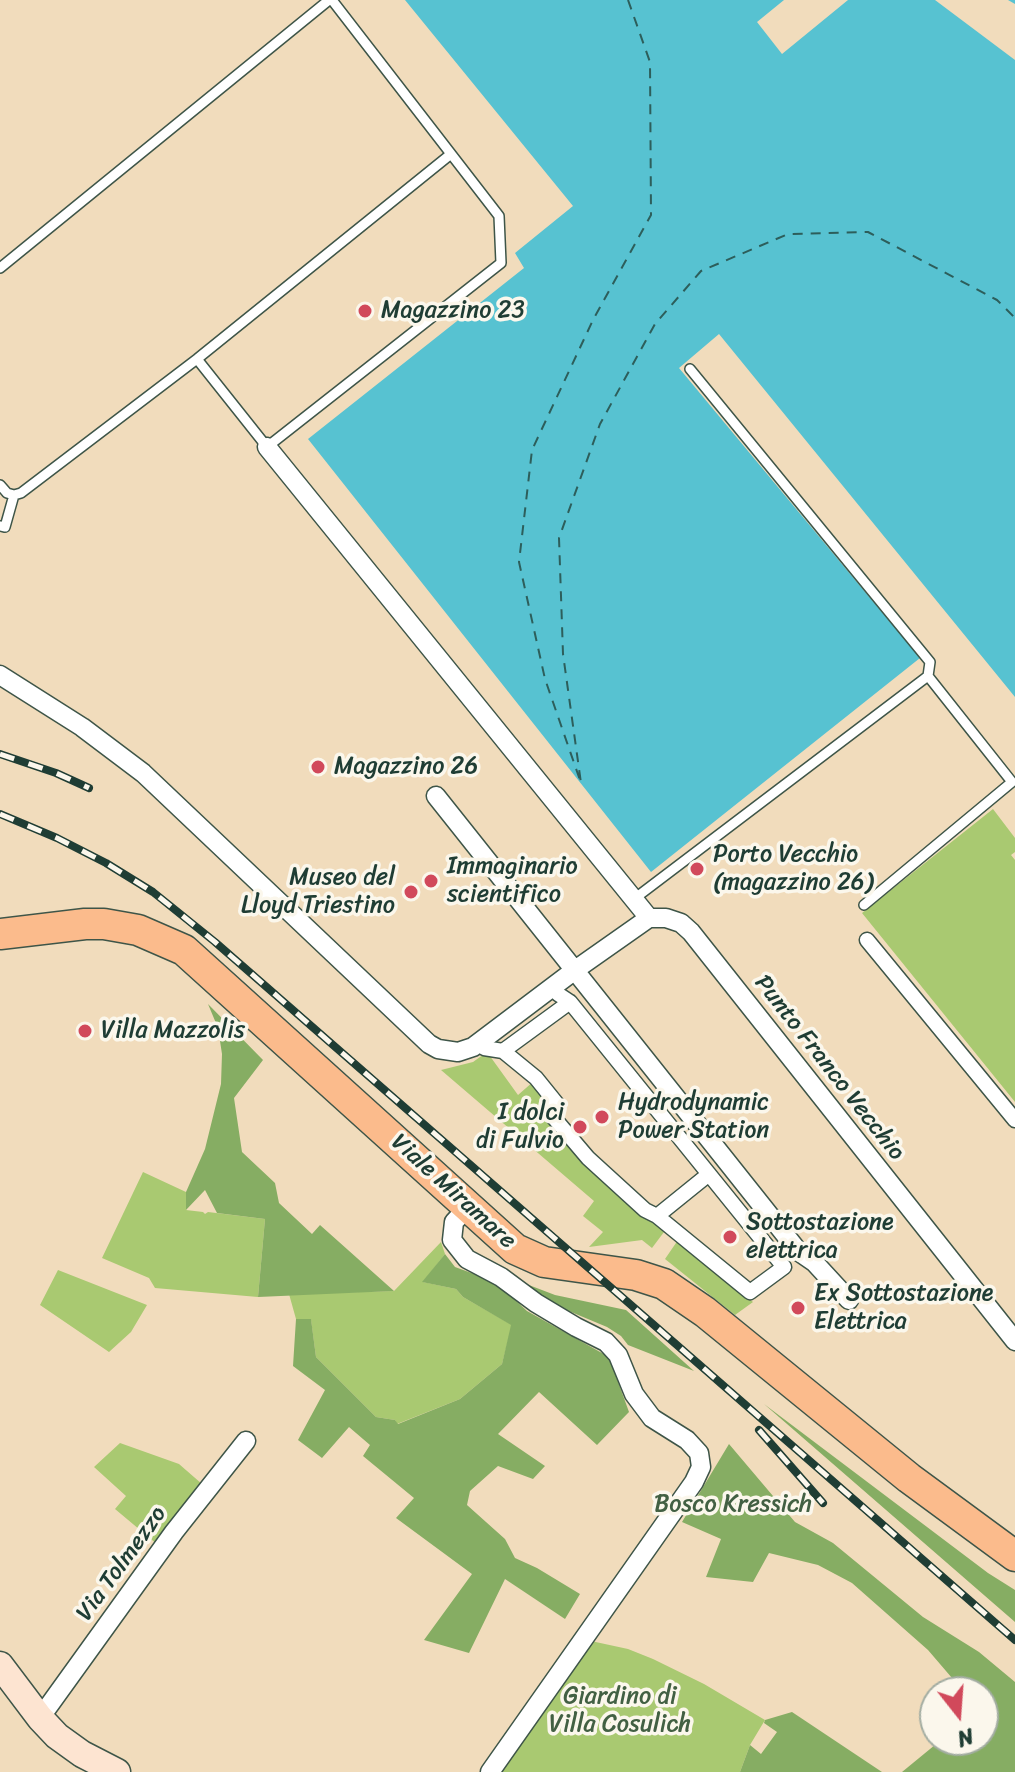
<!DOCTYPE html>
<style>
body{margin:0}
#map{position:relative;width:1015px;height:1772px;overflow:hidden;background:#f1dcbc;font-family:Sriracha,sans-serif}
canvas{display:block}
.north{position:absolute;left:919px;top:1676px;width:80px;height:80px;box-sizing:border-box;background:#fbf7ec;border:2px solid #a3ada2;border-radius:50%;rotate:163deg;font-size:22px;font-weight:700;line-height:32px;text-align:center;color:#1f3d34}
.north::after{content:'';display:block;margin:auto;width:28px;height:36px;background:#d1495b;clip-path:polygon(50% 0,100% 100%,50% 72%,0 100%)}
</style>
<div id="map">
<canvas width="1015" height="1772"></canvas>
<div class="north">N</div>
</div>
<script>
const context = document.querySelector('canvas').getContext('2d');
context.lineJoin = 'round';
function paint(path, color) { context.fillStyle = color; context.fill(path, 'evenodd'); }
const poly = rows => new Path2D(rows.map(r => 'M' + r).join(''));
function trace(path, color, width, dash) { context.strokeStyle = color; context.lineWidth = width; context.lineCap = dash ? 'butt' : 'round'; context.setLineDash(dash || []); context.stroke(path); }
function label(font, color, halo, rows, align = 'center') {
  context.font = font + ' Sriracha,sans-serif'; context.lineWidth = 7; context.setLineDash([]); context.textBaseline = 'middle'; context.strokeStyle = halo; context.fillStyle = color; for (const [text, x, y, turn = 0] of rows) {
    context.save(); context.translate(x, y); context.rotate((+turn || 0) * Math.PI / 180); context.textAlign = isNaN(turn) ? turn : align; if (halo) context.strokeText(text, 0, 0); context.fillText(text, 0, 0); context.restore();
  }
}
const green = poly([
 [993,809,1015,838,1015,852,1011,855,1015,860,1015,1102,862,913],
 [487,1052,518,1095,534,1081,583,1159,664,1232,652,1248,642,1240,589,1247,603,1232,583,1216,594,1201,441,1070,473,1062],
 [143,1172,186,1192,186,1210,203,1212,205,1214,208,1212,265,1219,258,1297,155,1288,149,1278,102,1258],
 [678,1240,753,1302,735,1315,665,1259],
 [441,1242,445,1254,423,1282,456,1289,463,1297,512,1325,502,1364,460,1399,397,1424,395,1420,376,1417,316,1357,311,1320,296,1319,289,1294,394,1291],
 [58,1270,147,1305,131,1332,109,1352,40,1305],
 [120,1443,179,1464,202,1484,158,1545,115,1509,126,1496,94,1467],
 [591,1641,628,1649,653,1659,704,1684,765,1720,750,1745,740,1772,499,1772]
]);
const forest = poly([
 [208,1004,263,1060,234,1098,242,1152,275,1183,279,1203,312,1234,320,1225,394,1291,258,1297,265,1219,217,1213,205,1190,186,1210,186,1192,205,1149,221,1084,222,1054,218,1028],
 [445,1254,455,1267,496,1282,527,1311,609,1357,629,1412,597,1445,539,1392,498,1434,545,1466,533,1479,498,1466,470,1491,467,1505,505,1539,515,1558,537,1568,580,1594,565,1619,505,1579,469,1653,424,1640,472,1574,396,1518,414,1498,363,1456,370,1445,349,1427,322,1458,298,1440,325,1390,293,1366,296,1319,311,1319,316,1357,376,1417,395,1420,398,1424,460,1399,502,1364,511,1325,463,1297,456,1289,422,1282],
 [521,1282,555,1295,626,1310,694,1371,628,1345,621,1336,607,1327,552,1304],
 [764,1404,988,1573,1015,1590,1015,1622],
 [729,1444,795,1522,833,1543,923,1617,979,1652,1015,1682,1015,1772,902,1772,941,1740,983,1740,983,1692,964,1692,928,1650,852,1583,818,1565,769,1553,753,1582,706,1577,721,1539,682,1522],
 [792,1712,882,1772,740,1772,750,1745,761,1754,777,1732,764,1723,765,1720]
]);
const water = poly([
 [405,0,1015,0,1015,697,719,334,679,368,920,658,651,872,308,439,524,268,515,253,573,206]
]);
const pier = poly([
 [784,0,848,0,782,54,757,22],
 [935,0,1008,0,1015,4,1015,60]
]);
const ferry = poly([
 [628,0,650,62,651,215,593,320,532,450,519,562,545,679,581,783,563,654,559,538,600,424,655,324,701,271,788,234,868,232,997,300,1015,318]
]);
const service = poly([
 [0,268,329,0],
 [197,359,267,447,501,263,499,216,332,0],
 [690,369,930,662,928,676,1012,782,864,905],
 [0,485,7,493,14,495,21,493,197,359,451,154],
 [0,526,5,527,14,495],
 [634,899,928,676]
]);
const pedestrian = poly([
 [867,940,1015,1120],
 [484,1048,503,1051,570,1002],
 [503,1051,536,1078,557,1104,549,1112,588,1158,645,1210,657,1216,750,1292,784,1267,570,1002,558,994],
 [657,1216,709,1174]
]);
const minor = poly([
 [267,447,649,918],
 [0,675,82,727,143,773,429,1044,438,1049,458,1052,473,1047,575,970,649,918,666,918,681,923,691,932,1015,1341],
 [436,796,798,1251,814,1262,849,1300],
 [467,1208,454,1222,452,1240,467,1259,501,1277,536,1303,576,1327,606,1342,618,1355,634,1394,652,1418,687,1440,699,1453,701,1467,694,1482,490,1772],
 [40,1718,174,1532,246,1441]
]);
const secondary = poly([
 [0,1665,40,1718,57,1736,82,1754,117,1772]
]);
const primary = poly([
 [0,934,85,924,104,924,138,930,184,950,515,1249,544,1262,636,1275,664,1284,705,1312,909,1478,1015,1556]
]);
const rail = poly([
 [0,754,56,773,89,788],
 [0,814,57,838,106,863,153,892,215,942,1015,1640],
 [759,1430,823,1503]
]);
const markers = [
 [365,311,8,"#d1495b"],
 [318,767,8,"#d1495b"],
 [697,869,8,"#d1495b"],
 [431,881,8,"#d1495b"],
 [411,892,8,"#d1495b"],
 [85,1031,8,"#d1495b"],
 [602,1117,8,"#d1495b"],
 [580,1127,8,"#d1495b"],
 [730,1237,8,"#d1495b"],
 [798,1308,8,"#d1495b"]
];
const poiNames = [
 ["Magazzino 23",381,311],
 ["Magazzino 26",334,767],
 ["Porto Vecchio",713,855],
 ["(magazzino 26)",713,883],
 ["Immaginario",447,867],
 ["scientifico",447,895],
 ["Museo del",395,878,"right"],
 ["Lloyd Triestino",395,906,"right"],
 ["Villa Mazzolis",101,1031],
 ["Hydrodynamic",618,1103],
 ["Power Station",618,1131],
 ["I dolci",564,1113,"right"],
 ["di Fulvio",564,1141,"right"],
 ["Sottostazione",746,1223],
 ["elettrica",746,1251],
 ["Ex Sottostazione",814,1294],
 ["Elettrica",814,1322]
];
const streetNames = [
 ["Punto Franco Vecchio",829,1068,52],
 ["Viale Miramare",453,1192,42],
 ["Via Tolmezzo",122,1564,-54]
];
const parkNames = [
 ["Bosco Kressich",733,1505],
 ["Giardino di",620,1697],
 ["Villa Cosulich",620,1725]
];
paint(green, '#a9c971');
paint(forest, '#86ad63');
paint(water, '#57c2d1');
paint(pier, '#f1dcbc');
trace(ferry, '#2d5e5b', 2, [10, 8]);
trace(service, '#3e5548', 12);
trace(pedestrian, '#3e5548', 17);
trace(minor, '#3e5548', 21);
trace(secondary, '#3e5548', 29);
trace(primary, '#3e5548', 33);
trace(service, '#fff', 9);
trace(pedestrian, '#fff', 14);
trace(minor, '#fff', 18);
trace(secondary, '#fde4d1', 26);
trace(primary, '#fbbb8c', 30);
trace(rail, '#1f3d34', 8);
trace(rail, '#fbf7ec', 5, [15]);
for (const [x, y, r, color] of markers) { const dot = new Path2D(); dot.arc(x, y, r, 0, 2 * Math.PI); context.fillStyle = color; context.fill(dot); trace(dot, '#fbf7ec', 3); }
label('24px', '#1f3d34', '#fbf7ec', poiNames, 'left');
label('24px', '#1f3d34', '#fbf7ec', streetNames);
label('24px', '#426043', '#fbf7ec', parkNames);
</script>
